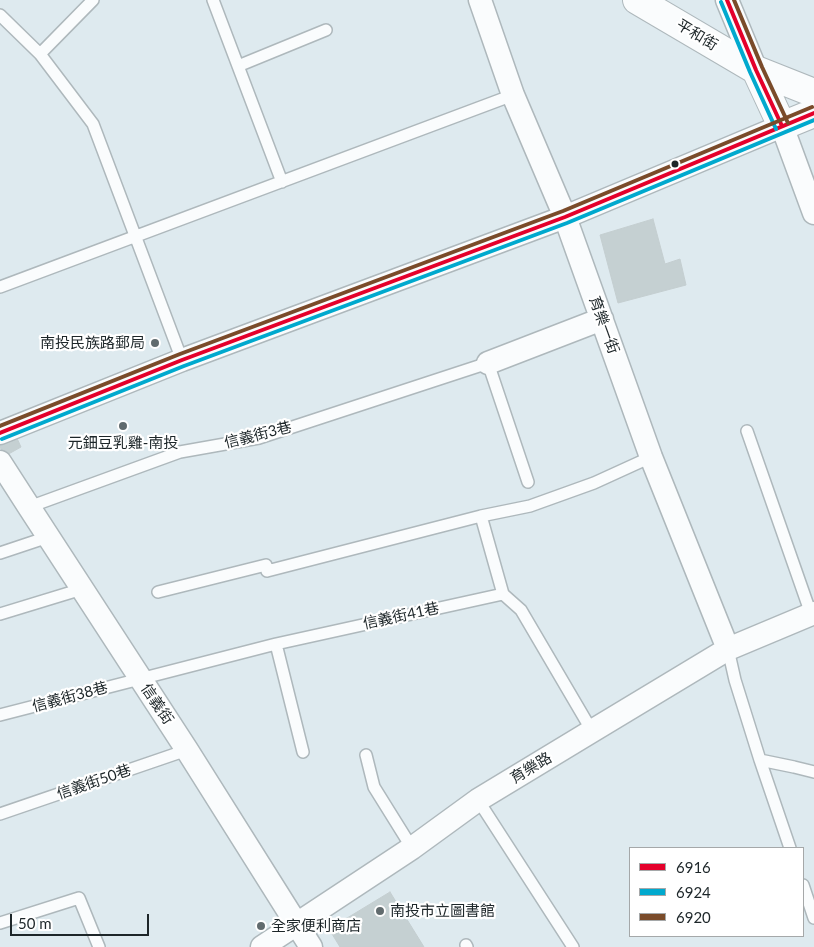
<!DOCTYPE html>
<meta charset="utf-8">
<style>
body{margin:0}
#map{position:relative;width:814px;height:947px;overflow:hidden;background:#deeaef;font-family:Lato,sans-serif}
canvas{display:block}
.legend{position:absolute;left:629px;top:847px;width:175px;height:90px;box-sizing:border-box;background:#fff;border:1px solid #a5a8a9;margin:0;padding:6px 9px;list-style:none;font-size:15px;color:#1d2629}
.legend li{display:flex;align-items:center;gap:10px;height:25px}
.legend b{width:25px;border:1px solid #a5a8a9}
.scale{position:absolute;left:10px;top:914px;width:139px;height:22px;box-sizing:border-box;border:2px solid #1d2629;border-top:0;padding-left:6px;font-size:15px;line-height:18px;white-space:nowrap;color:#1d2629;-webkit-text-stroke:4px #fff;paint-order:stroke}
</style>
<div id="map">
<canvas width="814" height="947"></canvas>
<ul class="legend">
<li><b style="height:6px;background:#e4002b"></b>6916</li>
<li><b style="height:6px;background:#00a9ce"></b>6924</li>
<li><b style="height:6px;background:#7a4b2a"></b>6920</li>
</ul>
<div class="scale">50 m</div>
</div>
<script>
const context = document.querySelector('canvas').getContext('2d');
context.lineJoin = 'round';
function paint(path, color) { context.fillStyle = color; context.fill(path, 'evenodd'); }
const poly = rows => new Path2D(rows.map(r => 'M' + r).join(''));
function trace(path, color, width, dash) { context.strokeStyle = color; context.lineWidth = width; context.lineCap = dash ? 'butt' : 'round'; context.setLineDash(dash || []); context.stroke(path); }
function label(font, color, halo, rows, align = 'center') {
  context.font = font + ' Lato,"Noto Sans TC",sans-serif'; context.lineWidth = 4.5; context.setLineDash([]); context.textBaseline = 'middle'; context.strokeStyle = halo; context.fillStyle = color; for (const [text, x, y, turn = 0] of rows) {
    context.save(); context.translate(x, y); context.rotate((+turn || 0) * Math.PI / 180); context.textAlign = isNaN(turn) ? turn : align; if (halo) context.strokeText(text, 0, 0); context.fillText(text, 0, 0); context.restore();
  }
}
const building = poly([
 [653,219,665,264,680,259,686,285,618,303,600,235,653,219],
 [16,436,21,447,5,456,0,447,0,443,16,436],
 [390,892,424,947,340,947,329,929,390,892]
]);
const service = poly([
 [213,0,282,182],
 [0,15,40,54,93,124,182,360],
 [40,54,93,0],
 [238,66,326,30],
 [0,287,513,95],
 [747,431,811,614],
 [29,507,180,452,259,438,488,363,528,482],
 [481,516,530,506,594,483,651,457],
 [0,553,48,537],
 [158,592,266,565,267,571,481,516,503,594],
 [0,614,82,589],
 [276,644,303,752],
 [728,649,735,680,760,760,790,848],
 [0,715,276,644,503,594,521,610,592,731],
 [366,755,374,787,412,848],
 [760,760,794,767,814,772],
 [478,800,573,947],
 [0,814,187,750],
 [803,885,814,918],
 [0,923,79,898,99,947],
 [466,945,467,947]
]);
const minor = poly([
 [480,0,513,95,565,217,651,457,728,649],
 [727,0,756,70],
 [488,363,602,319],
 [0,433,182,360,565,217,782,126,814,213],
 [0,462,29,507,187,750,311,947],
 [262,947,412,848,478,800,592,731,728,649,814,613]
]);
const secondary = poly([
 [637,0,756,70,814,93],
 [756,70,782,126,814,113]
]);
const bus1 = poly([
 [727,0,756,70,782,126],
 [0,433,182,360,565,217,814,113]
]);
const bus2 = poly([
 [721,2,750,72,776,129],
 [2,439,184,366,567,223,814,120]
]);
const bus3 = poly([
 [734,0,762,67,788,123],
 [0,426,180,354,563,211,812,107]
]);
const markers = [
 [675,164,4.5,"#1d2629"],
 [155,343,5,"#616b6e"],
 [123,426,5,"#616b6e"],
 [380,911,5,"#616b6e"],
 [261,926,5,"#616b6e"]
];
const streetNames = [
 ["平和街",697,35,31],
 ["育樂一街",604,325,70],
 ["信義街3巷",258,435,-14],
 ["信義街41巷",401,616,-12],
 ["信義街38巷",70,697,-15],
 ["信義街",157,704,56],
 ["育樂路",531,768,-31],
 ["信義街50巷",94,782,-19]
];
const poiNames = [
 ["南投民族路郵局",145,343,"right"],
 ["元鈿豆乳雞-南投",123,443,"center"],
 ["南投市立圖書館",390,911],
 ["全家便利商店",271,926]
];
paint(building, '#c5d0d2');
trace(building, '#c4ced0', 1);
trace(service, '#aeb8bc', 14);
trace(minor, '#aeb8bc', 25);
trace(secondary, '#aeb8bc', 30);
trace(service, '#fafcfd', 11);
trace(minor, '#fafcfd', 22);
trace(secondary, '#fafcfd', 28);
trace(bus1, '#e4002b', 4);
trace(bus2, '#00a9ce', 4);
trace(bus3, '#7a4b2a', 4);
for (const [x, y, r, color] of markers) { const dot = new Path2D(); dot.arc(x, y, r, 0, 2 * Math.PI); context.fillStyle = color; context.fill(dot); trace(dot, '#fff', 2); }
label('15px', '#1d2629', '#fff', streetNames);
label('15px', '#1d2629', '#fff', poiNames, 'left');
</script>
